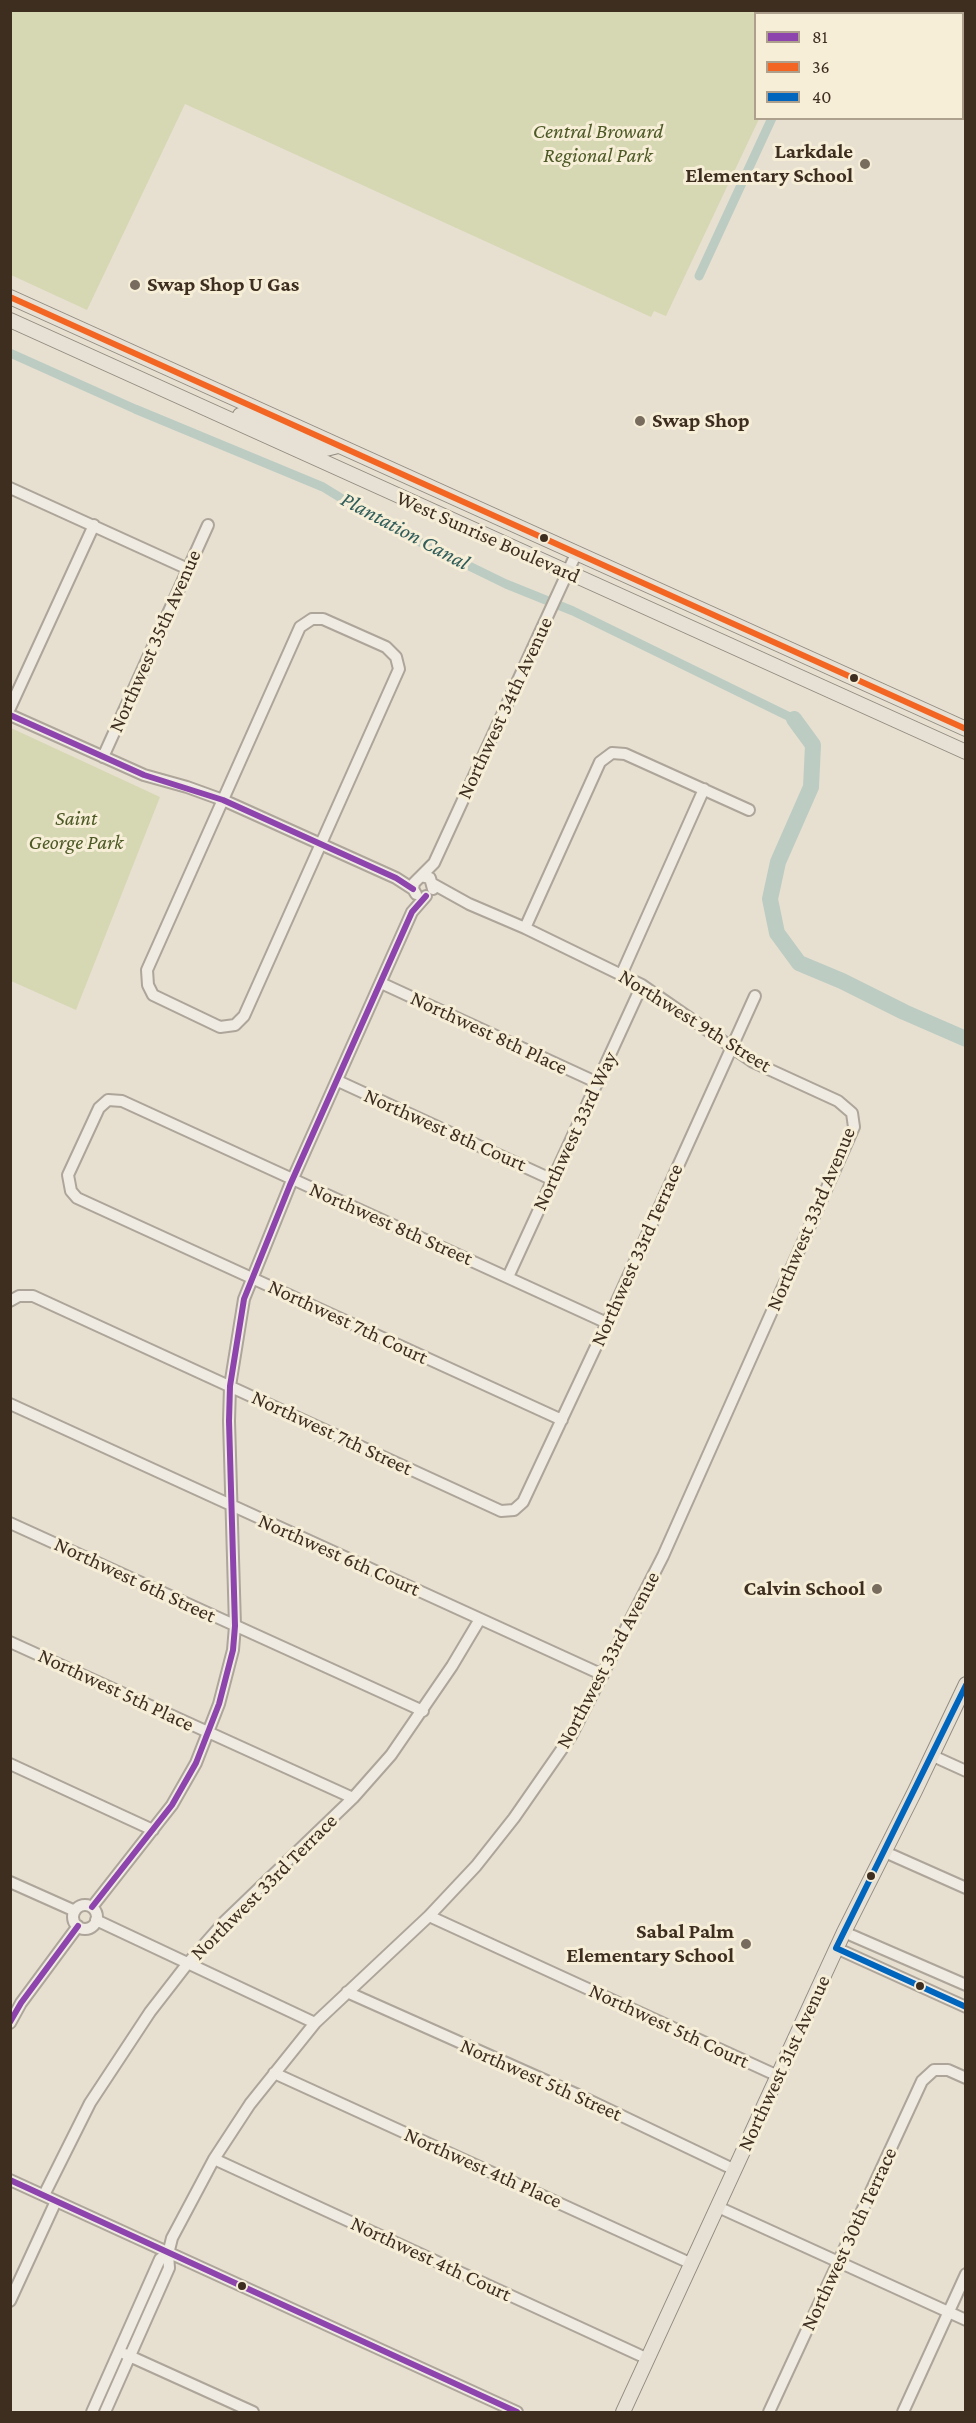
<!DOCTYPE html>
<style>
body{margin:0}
#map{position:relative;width:976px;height:2423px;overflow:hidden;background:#e7e0d1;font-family:"Crimson Pro",serif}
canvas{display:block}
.frame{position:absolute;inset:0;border:12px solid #3d2e20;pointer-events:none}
.legend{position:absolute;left:754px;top:12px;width:210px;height:108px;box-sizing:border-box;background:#f7eed8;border:2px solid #ada18e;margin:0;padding:8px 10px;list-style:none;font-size:18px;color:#3d2e20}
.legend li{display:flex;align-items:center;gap:12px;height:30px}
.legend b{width:30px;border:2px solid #ada18e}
</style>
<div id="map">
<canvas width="976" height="2423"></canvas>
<div class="frame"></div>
<ul class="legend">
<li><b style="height:8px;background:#8e44ad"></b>81</li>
<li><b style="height:8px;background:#f26522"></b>36</li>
<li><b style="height:8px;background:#0065bd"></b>40</li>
</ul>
</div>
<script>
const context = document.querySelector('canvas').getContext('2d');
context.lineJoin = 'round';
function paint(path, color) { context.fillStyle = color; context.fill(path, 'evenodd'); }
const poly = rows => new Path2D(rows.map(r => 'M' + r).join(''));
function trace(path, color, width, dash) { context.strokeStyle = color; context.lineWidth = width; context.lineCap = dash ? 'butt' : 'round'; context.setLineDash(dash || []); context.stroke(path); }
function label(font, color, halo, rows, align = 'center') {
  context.font = font + ' "Crimson Pro",serif'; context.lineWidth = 6; context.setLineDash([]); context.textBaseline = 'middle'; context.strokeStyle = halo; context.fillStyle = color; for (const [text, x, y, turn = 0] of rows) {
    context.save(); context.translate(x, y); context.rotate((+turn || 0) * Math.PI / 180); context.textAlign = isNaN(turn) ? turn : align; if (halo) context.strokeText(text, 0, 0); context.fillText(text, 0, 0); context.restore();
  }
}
const green = poly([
 [11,10,809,10,809,11,808,13,756,14,756,118,759,119,666,316,654,311,651,317,185,104,87,310,11,275],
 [11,728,160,797,76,1010,11,981]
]);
const canal = poly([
 [821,14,823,10],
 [699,276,772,118],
 [10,353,135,409,323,487,385,525,506,584,573,611,794,719]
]);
const river = poly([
 [794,719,813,745,811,787,778,862,770,899,777,933,799,963,842,981,904,1012,966,1039]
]);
const minor = poly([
 [10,488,188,569],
 [312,619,323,619,386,647,396,657,399,669,244,1016,235,1025,220,1027,153,995,148,985,147,970,300,627,312,619],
 [10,708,94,525],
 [10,715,144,775,187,787,223,800,396,878,413,889],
 [103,757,208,525],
 [421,876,430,878,433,889],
 [416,894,413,889,414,883,434,863,576,554],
 [525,928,600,762,612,753,625,754,749,810],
 [622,973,704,789],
 [381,983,598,1083],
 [338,1081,553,1180],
 [508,1277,642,985],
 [10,1301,19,1296,33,1296,501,1511,514,1510,523,1502,607,1323,755,996],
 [10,1404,603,1675],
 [562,1420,77,1198,71,1191,68,1175,99,1108,108,1100,122,1101,607,1323],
 [10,1523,423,1711],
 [10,1642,353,1798],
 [933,1756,966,1771],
 [10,1764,153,1830],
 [885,1852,966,1888],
 [10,1882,75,1911],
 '73 1917a12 12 0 1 1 24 0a12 12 0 1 1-24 0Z',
 [92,1907,172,1805,196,1763,219,1704,233,1650,235,1626,229,1421,230,1386,244,1299,290,1185,412,912,426,896],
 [429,1916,778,2076],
 [96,1920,315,2023],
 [844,1932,966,1985],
 [836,1948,966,2007],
 [347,1992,578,2095,735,2170],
 [10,2023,21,2003,78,1926],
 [274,2073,692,2264],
 [214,2159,648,2359],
 [10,2180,517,2412],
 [44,2195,90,2103,150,2012,188,1963,224,1922,353,1798,391,1755,452,1666,480,1619],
 [718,2207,966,2320],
 [10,2301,56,2201],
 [125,2354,253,2412],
 [92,2412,160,2259,168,2254],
 [105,2412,169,2268,168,2254,172,2238,214,2159,250,2104,315,2023,429,1916,476,1866,514,1818,571,1736,663,1556,854,1127,852,1113,838,1101,753,1062,642,985,525,928,469,904,433,884],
 [769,2412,922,2081,934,2070,948,2070,966,2078],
 [903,2412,966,2274]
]);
const major = poly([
 [10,297,966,729],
 [10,320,966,752],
 [240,415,322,450,338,446],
 [623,2412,844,1932,915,1791,966,1684]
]);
const bus1 = poly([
 [10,715,144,775,223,800,396,878,413,889],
 [92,1907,172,1805,196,1763,219,1704,233,1650,235,1626,229,1421,230,1386,244,1299,290,1185,412,912,426,896],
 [10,2022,21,2003,78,1926],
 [10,2180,517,2412]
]);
const bus2 = poly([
 [10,297,966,729]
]);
const bus3 = poly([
 [966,1685,836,1948,966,2007]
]);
const markers = [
 [865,164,6,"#786c5e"],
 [135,285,6,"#786c5e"],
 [640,421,6,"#786c5e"],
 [544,538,5,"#3d2e20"],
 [854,678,5,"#3d2e20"],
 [877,1589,6,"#786c5e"],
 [871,1876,5,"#3d2e20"],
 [746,1944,6,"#786c5e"],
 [920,1986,5,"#3d2e20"],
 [242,2286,5,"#3d2e20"]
];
const parkNames = [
 ["Central Broward",598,132],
 ["Regional Park",598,156],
 ["Saint",76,819],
 ["George Park",76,843]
];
const poiNames = [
 ["Larkdale",853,152],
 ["Elementary School",853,176],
 ["Swap Shop U Gas",147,285,"left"],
 ["Swap Shop",652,421,"left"],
 ["Calvin School",865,1589],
 ["Sabal Palm",734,1932],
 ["Elementary School",734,1956]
];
const streetNames = [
 ["West Sunrise Boulevard",488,537,24],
 ["Northwest 35th Avenue",155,641,-66],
 ["Northwest 34th Avenue",505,708,-65],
 ["Northwest 9th Street",695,1021,32],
 ["Northwest 8th Place",489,1033,25],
 ["Northwest 8th Court",445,1130,24],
 ["Northwest 33rd Way",575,1131,-65],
 ["Northwest 33rd Avenue",811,1219,-67],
 ["Northwest 8th Street",391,1224,24],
 ["Northwest 33rd Terrace",637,1255,-66],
 ["Northwest 7th Court",348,1322,25],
 ["Northwest 7th Street",332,1433,25],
 ["Northwest 6th Court",339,1555,24],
 ["Northwest 6th Street",135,1580,25],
 ["Northwest 33rd Avenue",608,1660,-62],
 ["Northwest 5th Place",116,1690,25],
 ["Northwest 33rd Terrace",264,1887,-45],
 ["Northwest 5th Court",669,2026,25],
 ["Northwest 31st Avenue",784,2063,-65],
 ["Northwest 5th Street",541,2080,24],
 ["Northwest 4th Place",483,2168,24],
 ["Northwest 30th Terrace",849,2239,-65],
 ["Northwest 4th Court",431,2259,25]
];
const waterNames = [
 ["Plantation Canal",405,531,28]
];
paint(green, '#d6d7b3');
trace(canal, '#bcccc2', 9);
trace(river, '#bcccc2', 16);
trace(minor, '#ada599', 14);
trace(major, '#928b80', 16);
trace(minor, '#efebe3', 10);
trace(major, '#e6e1d4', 14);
trace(bus1, '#8e44ad', 6);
trace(bus2, '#f26522', 6);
trace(bus3, '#0065bd', 6);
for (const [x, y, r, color] of markers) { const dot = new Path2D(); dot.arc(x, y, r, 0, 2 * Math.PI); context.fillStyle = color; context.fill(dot); trace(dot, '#f7eed8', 2); }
label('italic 21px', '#4d5a26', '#f7eed8', parkNames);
label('bold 21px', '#3d2e20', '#f7eed8', poiNames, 'right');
label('21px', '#3d2e20', '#f7eed8', streetNames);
label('italic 22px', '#2f5d5a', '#f7eed8', waterNames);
</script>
